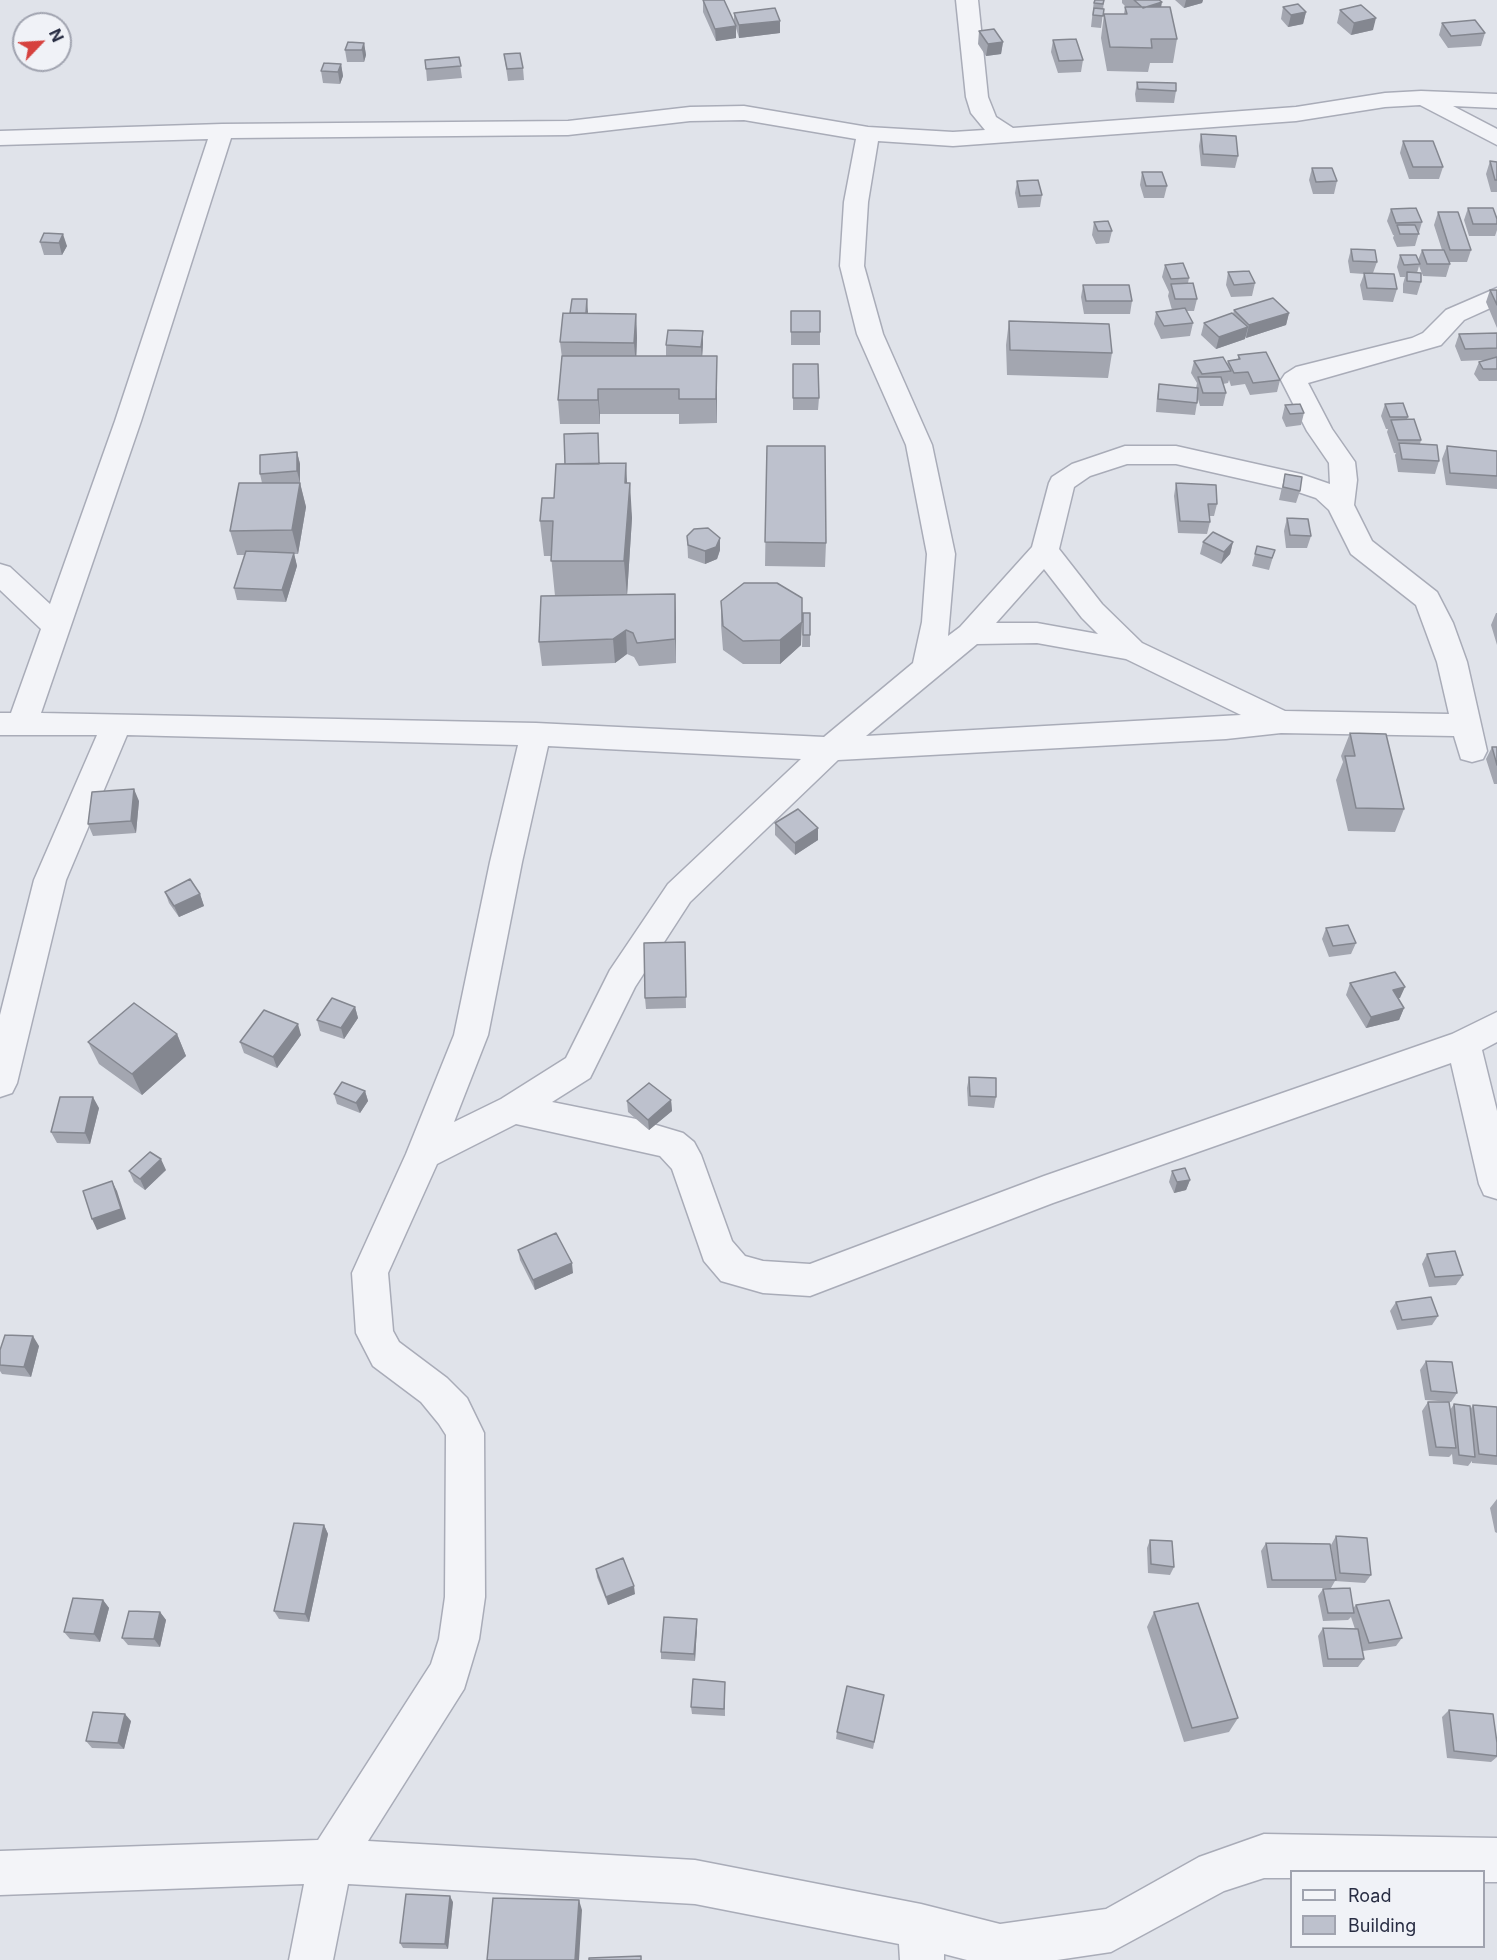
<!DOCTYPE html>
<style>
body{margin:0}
#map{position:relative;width:1497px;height:1960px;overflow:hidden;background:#e0e3ea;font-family:Inter,sans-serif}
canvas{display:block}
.legend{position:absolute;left:1290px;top:1870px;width:195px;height:78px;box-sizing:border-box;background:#f0f2f7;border:2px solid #a0a3af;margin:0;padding:8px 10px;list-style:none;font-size:18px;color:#282d43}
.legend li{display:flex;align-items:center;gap:12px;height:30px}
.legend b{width:30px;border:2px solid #a0a3af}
.north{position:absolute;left:12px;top:12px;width:60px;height:60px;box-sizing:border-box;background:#f0f2f7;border:2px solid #a0a3af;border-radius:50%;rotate:65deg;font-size:16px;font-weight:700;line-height:24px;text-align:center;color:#282d43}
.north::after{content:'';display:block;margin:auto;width:21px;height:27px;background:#d6413e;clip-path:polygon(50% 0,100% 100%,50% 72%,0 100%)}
</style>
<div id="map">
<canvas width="1497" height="1960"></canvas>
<ul class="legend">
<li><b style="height:8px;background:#f3f4f8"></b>Road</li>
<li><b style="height:16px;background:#bdc1cd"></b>Building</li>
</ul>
<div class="north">N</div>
</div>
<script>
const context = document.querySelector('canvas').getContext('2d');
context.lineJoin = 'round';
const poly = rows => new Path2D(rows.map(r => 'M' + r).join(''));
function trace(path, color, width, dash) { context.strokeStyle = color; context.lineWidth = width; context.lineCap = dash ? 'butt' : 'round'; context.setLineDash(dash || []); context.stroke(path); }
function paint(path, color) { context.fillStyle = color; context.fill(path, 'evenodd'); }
const street = poly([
 [956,0,978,0,988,97,996,117,1013,128,1296,107,1385,93,1421,91,1497,94,1497,108,1453,106,1497,129,1497,145,1420,105,1385,107,1296,121,953,146,878,141,868,202,864,266,883,334,932,445,955,554,948,636,960,627,1032,547,1049,483,1052,477,1072,464,1125,446,1176,446,1301,474,1330,484,1329,463,1307,431,1281,380,1285,374,1296,367,1412,338,1423,333,1446,310,1497,288,1497,305,1464,320,1441,345,1308,383,1332,429,1355,462,1357,480,1354,505,1372,541,1437,592,1453,623,1467,662,1487,751,1483,759,1472,762,1461,759,1454,736,1281,733,1226,739,838,760,690,902,635,987,590,1078,552,1102,636,1119,683,1133,694,1142,701,1155,732,1241,745,1256,763,1261,810,1264,1044,1176,1452,1034,1497,1012,1497,1042,1482,1050,1497,1111,1497,1199,1484,1195,1479,1184,1451,1063,1053,1203,810,1296,763,1293,721,1281,704,1261,672,1169,660,1156,516,1124,437,1164,388,1273,393,1331,399,1342,447,1378,467,1398,484,1433,485,1597,479,1639,464,1689,368,1841,695,1860,921,1904,1000,1924,1106,1909,1199,1857,1264,1834,1497,1838,1497,1882,1484,1882,1484,1872,1292,1872,1292,1878,1264,1878,1224,1891,1111,1952,1057,1960,967,1960,944,1954,944,1960,900,1960,899,1944,695,1904,348,1884,333,1960,289,1960,304,1884,0,1895,0,1851,318,1840,431,1664,439,1639,445,1597,446,1435,439,1424,421,1402,373,1366,356,1333,352,1273,406,1154,454,1035,490,862,518,745,127,735,66,880,17,1083,12,1093,0,1097,0,1015,34,880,97,735,0,735,0,713,11,713,41,629,0,590,0,564,10,567,50,604,115,421,208,139,0,145,0,131,222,124,568,121,690,107,744,106,868,127,953,132,985,130,971,113,966,97,956,0],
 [744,120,856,139,844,202,840,266,857,334,906,445,927,554,922,622,913,663,824,737,536,723,41,713,141,421,231,138,568,135,690,121,744,120],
 [1127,464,1176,464,1295,491,1316,498,1329,510,1351,554,1416,605,1437,662,1449,714,1285,711,1142,643,1102,604,1059,549,1074,487,1090,476,1127,464],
 [1044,569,1082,618,1098,634,1037,623,996,623,1044,569],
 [1037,643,1126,659,1241,715,866,736,977,644,1037,643],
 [548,746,801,759,668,884,610,970,566,1058,501,1099,454,1122,488,1035,522,862,548,746]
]);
const wall = poly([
 [703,0,734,23,734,13,780,33,739,38,736,28,736,38,716,41,703,12],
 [1094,0,1104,0,1102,21,1101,28,1091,27],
 [1122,0,1159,0,1161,7,1177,39,1173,63,1150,63,1148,72,1107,71,1101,38,1104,14,1124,14,1125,7,1126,7,1122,3],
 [1175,0,1203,0,1202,3,1184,8],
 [1283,7,1306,12,1303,24,1288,27,1281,19],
 [1340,10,1373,30,1351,35,1337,23],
 [1442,23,1485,33,1481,46,1448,48,1439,35],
 [979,31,1003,42,1001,54,986,56,978,44],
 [1053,40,1083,60,1081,72,1058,73,1051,52],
 [364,43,366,55,364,62,347,62,345,50],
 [504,54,523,68,524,80,508,81],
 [459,57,462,78,427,81,426,69],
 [341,64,343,76,340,84,323,83,321,71],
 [1137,82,1176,91,1174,103,1136,102,1135,94],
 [1201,134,1238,156,1235,168,1201,166,1199,146],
 [1403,141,1443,167,1439,179,1409,179,1400,153],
 [1490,161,1497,162,1497,192,1491,192,1486,174],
 [1312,168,1337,181,1334,194,1313,194,1309,180],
 [1142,172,1167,186,1164,198,1144,198,1140,185],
 [1017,181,1042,195,1040,207,1018,208,1015,193],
 [1468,208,1497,219,1497,230,1495,236,1469,236,1464,220],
 [1391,209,1422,222,1415,246,1397,247,1393,238,1394,235,1393,235,1387,221],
 [1438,212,1471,250,1467,262,1449,262,1450,264,1446,277,1423,276,1419,266,1417,273,1421,282,1417,295,1403,293,1403,284,1405,277,1400,277,1397,267,1400,255,1418,260,1422,250,1442,250,1434,225],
 [1094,222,1112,231,1109,243,1096,244,1092,235],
 [44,233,67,246,62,255,44,255,40,242],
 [1351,249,1377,262,1373,273,1397,289,1393,302,1363,300,1360,285,1364,274,1350,273,1348,261],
 [1165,265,1189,278,1188,283,1197,299,1194,311,1186,311,1193,323,1190,336,1161,339,1154,324,1156,312,1172,310,1168,296,1169,292,1162,277],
 [1228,272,1255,283,1252,296,1231,297,1226,285],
 [1083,285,1132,301,1130,314,1084,314,1081,297],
 [1490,290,1497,290,1497,328,1486,302],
 [1234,310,1289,313,1286,325,1246,338,1245,336,1245,339,1216,349,1201,335,1204,323,1233,314],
 [791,311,820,332,820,345,791,345],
 [588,313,636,314,637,338,636,356,666,356,666,345,703,344,702,356,717,380,717,423,679,424,679,414,600,414,600,424,560,424,558,400,562,358,560,342],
 [1009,321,1112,353,1108,378,1007,375,1006,345],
 [1497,333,1497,381,1479,381,1474,374,1479,362,1484,360,1461,361,1455,346,1459,334],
 [1238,355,1280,380,1277,392,1250,395,1245,384,1231,386,1229,380,1228,383,1223,384,1226,393,1223,406,1200,406,1197,396,1197,403,1195,415,1156,412,1157,397,1159,384,1196,388,1197,383,1191,373,1194,361,1227,364,1228,361,1238,359],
 [793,364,819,398,818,410,793,410],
 [1385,404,1408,417,1407,419,1421,440,1420,444,1439,461,1435,474,1398,472,1395,455,1396,453,1394,453,1387,432,1388,429,1386,429,1381,416],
 [1285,405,1304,413,1301,425,1286,427,1282,418],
 [767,446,826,543,825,567,765,566],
 [1447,446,1497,451,1497,489,1446,485,1442,459],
 [297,452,300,464,300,483,306,507,298,554,294,554,297,566,286,602,237,600,234,588,245,555,237,555,230,531,262,483,260,474],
 [600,464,627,483,632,518,627,595,675,594,676,663,639,666,634,657,627,654,615,663,542,666,539,642,555,596,551,556,544,556,540,521,554,498],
 [1285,474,1300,491,1296,503,1279,500],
 [1176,483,1217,504,1214,516,1209,516,1210,522,1207,534,1178,533,1174,496],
 [1287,518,1311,536,1307,548,1286,548,1284,531],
 [687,536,720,538,720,550,717,559,705,564,688,558],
 [1203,542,1233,542,1230,554,1221,564,1200,554],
 [1257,546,1275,550,1269,570,1252,566],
 [721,601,801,645,780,664,743,664,723,650,721,625],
 [803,613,810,613,810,647,802,647],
 [1496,613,1497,613,1497,645,1491,625],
 [1350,733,1404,809,1395,832,1348,831,1336,780,1343,762,1341,756],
 [1492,747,1497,747,1497,784,1494,784,1486,759],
 [139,801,136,833,93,836,88,824],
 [775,823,818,828,818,840,795,855,775,835],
 [165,892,200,894,204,906,179,917,169,903],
 [1326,928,1356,943,1351,954,1329,957,1322,939],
 [685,942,686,1008,646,1009,645,998],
 [1350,983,1400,998,1398,998,1404,1008,1399,1020,1366,1028,1346,995],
 [355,1007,358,1018,344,1039,320,1031,317,1020],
 [177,1034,186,1056,142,1095,99,1064,88,1042],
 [301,1035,277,1068,244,1053,240,1042],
 [969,1077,996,1097,994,1108,968,1106,967,1088],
 [365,1091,368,1101,360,1113,337,1104,334,1094],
 [671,1100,672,1111,649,1130,628,1112,627,1101],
 [99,1108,90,1144,57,1143,51,1132],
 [166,1170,145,1190,134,1182,129,1171],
 [1172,1171,1190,1180,1186,1190,1174,1193,1169,1182],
 [518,1250,573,1273,535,1290,520,1260],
 [1427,1254,1463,1275,1456,1285,1429,1287,1422,1264],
 [1396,1302,1438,1316,1432,1325,1397,1330,1390,1311],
 [39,1346,31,1377,2,1374,0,1371,0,1350],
 [1426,1361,1457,1393,1451,1402,1425,1400,1420,1370],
 [1428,1402,1450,1410,1454,1404,1470,1410,1473,1405,1497,1407,1497,1465,1472,1463,1472,1461,1468,1466,1453,1464,1452,1454,1449,1457,1429,1456,1422,1411],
 [1497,1499,1497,1533,1495,1532,1490,1508],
 [324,1525,328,1534,309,1622,279,1619,274,1611],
 [1336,1536,1371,1575,1365,1583,1335,1581,1331,1588,1267,1588,1261,1551,1266,1543,1332,1558,1331,1545],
 [1150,1540,1174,1567,1170,1575,1148,1573,1147,1548],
 [596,1569,635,1594,608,1605,597,1577],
 [1323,1589,1353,1608,1356,1605,1402,1638,1396,1646,1363,1651,1361,1647,1364,1659,1358,1667,1323,1667,1318,1636,1323,1628,1355,1629,1351,1617,1348,1620,1323,1621,1318,1596],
 [103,1600,109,1608,100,1642,70,1639,64,1632],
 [160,1612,166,1620,160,1647,128,1645,122,1638],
 [1154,1612,1238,1718,1229,1732,1184,1742,1147,1627],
 [697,1619,697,1627,695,1661,661,1659,661,1652],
 [725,1689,725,1716,692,1714,691,1707],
 [884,1695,873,1749,836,1739,837,1732],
 [1449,1710,1497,1743,1497,1757,1491,1762,1447,1758,1442,1717],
 [131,1721,124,1749,92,1748,86,1741],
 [453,1902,448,1949,403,1948,400,1943]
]);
const shadedWall = poly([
 [1186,0,1203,0,1202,3,1184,8],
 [1162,2,1160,14,1143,8],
 [1306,12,1303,24,1288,27,1291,15],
 [1376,18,1373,30,1351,35,1354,23],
 [780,21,780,33,739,38,739,25],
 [736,26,736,38,716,41,715,29],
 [1003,42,1001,54,986,56,988,44],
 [364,43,366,55,364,62,362,50],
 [341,64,343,76,340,84,338,72],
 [63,234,67,246,62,255,59,243],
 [587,299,588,312,587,325,586,313],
 [1289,313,1286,325,1246,338,1249,325],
 [636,314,637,338,636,367,634,343],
 [1248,327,1245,339,1216,349,1219,337],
 [703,331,703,344,702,359,701,347],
 [717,356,717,423,716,399],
 [598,389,600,414,600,424,598,400],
 [297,452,300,464,300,483,297,471],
 [626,463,628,499,625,483],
 [300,483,306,507,298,554,292,530],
 [630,483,632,518,627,596,624,561],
 [720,538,720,550,717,559,705,564,705,551],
 [1233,542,1230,554,1221,564,1224,552],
 [294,553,297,566,286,602,282,590],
 [675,594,676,618,676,663,675,639],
 [802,622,801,645,780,664,780,640],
 [626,630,627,654,615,663,613,639],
 [134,789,139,801,136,833,131,821],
 [818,828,818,840,795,855,795,843],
 [200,894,204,906,179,917,174,906],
 [1405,987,1400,998,1388,1001,1393,990],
 [355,1007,358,1018,344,1039,341,1028],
 [1404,1008,1399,1020,1366,1028,1371,1017],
 [298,1024,301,1035,277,1068,273,1057],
 [177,1034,186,1056,142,1095,132,1074],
 [365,1091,368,1101,360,1113,356,1103],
 [93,1097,99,1108,90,1144,85,1133],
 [671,1100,672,1111,649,1130,648,1120],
 [161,1159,166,1170,145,1190,140,1179],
 [1190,1180,1186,1190,1174,1193,1177,1182],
 [112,1181,117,1191,126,1219,97,1230,92,1219],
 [572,1263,573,1273,535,1290,533,1280],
 [33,1336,39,1346,31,1377,24,1367],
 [324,1525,328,1534,309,1622,305,1614],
 [634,1586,635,1594,608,1605,606,1597],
 [103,1600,109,1608,100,1642,94,1634],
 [160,1612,166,1620,160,1647,154,1639],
 [697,1619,697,1627,695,1661,694,1654],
 [125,1714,131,1721,124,1749,118,1743],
 [450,1896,453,1902,448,1949,445,1944],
 [579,1900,582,1910,579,1960,575,1960]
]);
const building = poly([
 [703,0,724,0,736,26,715,29,703,0],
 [1095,0,1104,0,1103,4,1094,3,1095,0],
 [1134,0,1159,0,1162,2,1143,8,1134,0],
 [1298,4,1306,12,1291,15,1283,7,1298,4],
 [1361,5,1376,18,1354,23,1340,10,1361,5],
 [1125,7,1170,7,1177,39,1151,39,1152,48,1110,47,1104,14,1127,14,1125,7],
 [775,8,780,21,739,25,734,13,775,8],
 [1094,8,1104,9,1103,16,1093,15,1094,8],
 [1475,20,1485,33,1451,36,1442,23,1475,20],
 [994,29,1003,42,988,44,979,31,994,29],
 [1076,39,1083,60,1059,61,1053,40,1076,39],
 [348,42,364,43,362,50,345,50,348,42],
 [520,53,523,68,507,69,504,54,520,53],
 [459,57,461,66,426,69,425,60,459,57],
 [324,63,341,64,338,72,321,71,324,63],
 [1137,82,1176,83,1176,91,1138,89,1137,82],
 [1201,134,1236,136,1238,156,1203,154,1201,134],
 [1403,141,1433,141,1443,167,1413,167,1403,141],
 [1490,161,1497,162,1497,180,1495,180,1490,161],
 [1312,168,1332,168,1337,181,1316,182,1312,168],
 [1142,172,1162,172,1167,186,1146,186,1142,172],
 [1038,180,1042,195,1020,196,1017,181,1038,180],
 [1416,208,1422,222,1396,223,1391,209,1416,208],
 [1468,208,1493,208,1497,219,1497,224,1473,224,1468,208],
 [1438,212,1458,212,1471,250,1450,250,1438,212],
 [1108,221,1112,231,1098,231,1094,222,1108,221],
 [1397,225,1415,225,1419,234,1400,234,1397,225],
 [44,233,63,234,59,243,40,242,44,233],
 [1351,249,1375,250,1377,262,1353,261,1351,249],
 [1422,250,1444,250,1450,264,1427,264,1422,250],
 [1400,255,1416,255,1420,264,1404,265,1400,255],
 [1183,263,1189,278,1171,279,1165,265,1183,263],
 [1249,271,1255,283,1234,285,1228,272,1249,271],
 [1407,272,1421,273,1421,282,1407,281,1407,272],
 [1364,273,1394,274,1397,289,1367,288,1364,273],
 [1193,283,1197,299,1175,299,1171,284,1193,283],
 [1083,285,1129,285,1132,301,1086,301,1083,285],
 [1490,290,1497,290,1497,305,1490,290],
 [1273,298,1289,313,1249,325,1234,310,1273,298],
 [572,299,587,299,586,313,570,313,572,299],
 [1185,308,1193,323,1164,326,1156,312,1185,308],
 [791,311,820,311,820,332,791,332,791,311],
 [563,313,636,314,634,343,560,342,563,313],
 [1232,313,1248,327,1219,337,1204,323,1232,313],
 [1009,321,1109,324,1112,353,1010,350,1009,321],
 [668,330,703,331,701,347,666,345,668,330],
 [1497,333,1497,348,1465,349,1459,334,1497,333],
 [1266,352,1280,380,1253,383,1248,372,1234,373,1228,361,1240,359,1238,355,1266,352],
 [562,356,717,356,716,399,679,399,679,389,598,389,598,400,558,400,562,356],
 [1223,357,1231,371,1202,374,1194,361,1223,357],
 [1497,357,1497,369,1483,369,1479,362,1497,357],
 [793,364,818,364,819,398,793,398,793,364],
 [1198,377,1221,377,1226,393,1203,393,1198,377],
 [1159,384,1198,388,1197,403,1158,399,1159,384],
 [1403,403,1408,417,1390,417,1385,404,1403,403],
 [1300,404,1304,413,1290,414,1285,405,1300,404],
 [1414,419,1421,440,1398,440,1391,420,1414,419],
 [598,433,599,464,565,464,564,434,598,433],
 [1399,443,1437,445,1439,461,1402,459,1399,443],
 [767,446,825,446,826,543,765,542,767,446],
 [1447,446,1497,451,1497,476,1450,473,1447,446],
 [297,452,297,471,260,474,260,455,297,452],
 [626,463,625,483,630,483,624,561,551,561,553,521,540,521,542,498,554,498,556,464,626,463],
 [1285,474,1302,477,1300,491,1283,487,1285,474],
 [239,483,300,483,292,530,230,531,239,483],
 [1176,483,1216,485,1217,504,1208,504,1210,522,1180,521,1176,483],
 [1287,518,1308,519,1311,536,1290,535,1287,518],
 [708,528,720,538,716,547,705,551,688,545,687,536,694,529,708,528],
 [1213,532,1233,542,1224,552,1203,542,1213,532],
 [1257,546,1275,550,1272,558,1255,554,1257,546],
 [246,551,294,553,282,590,234,588,246,551],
 [744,583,777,583,802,598,802,622,780,640,743,641,723,626,721,601,744,583],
 [675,594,675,639,637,643,633,633,626,630,613,639,539,642,541,596,675,594],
 [803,613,810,613,810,635,803,635,803,613],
 [1350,733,1386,734,1404,809,1356,808,1345,756,1355,756,1350,733],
 [1492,747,1497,747,1497,765,1492,747],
 [134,789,131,821,88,824,92,792,134,789],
 [798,809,818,828,795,843,775,823,798,809],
 [190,879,200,894,174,906,165,892,190,879],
 [1348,925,1356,943,1333,946,1326,928,1348,925],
 [685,942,686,997,645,998,644,943,685,942],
 [1395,972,1405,987,1393,990,1404,1008,1371,1017,1350,983,1395,972],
 [332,998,355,1007,341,1028,317,1020,332,998],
 [134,1003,177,1034,132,1074,88,1042,134,1003],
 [264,1010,298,1024,273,1057,240,1042,264,1010],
 [969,1077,996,1078,996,1097,970,1096,969,1077],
 [342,1082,365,1091,356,1103,334,1094,342,1082],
 [649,1083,671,1100,648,1120,627,1101,649,1083],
 [60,1097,93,1097,85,1133,51,1132,60,1097],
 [150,1152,161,1159,140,1179,129,1171,150,1152],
 [1185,1168,1190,1180,1177,1182,1172,1171,1185,1168],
 [112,1181,121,1209,92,1219,83,1191,112,1181],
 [556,1233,572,1263,533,1280,518,1250,556,1233],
 [1455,1251,1463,1275,1435,1277,1427,1254,1455,1251],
 [1431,1297,1438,1316,1402,1320,1396,1302,1431,1297],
 [5,1335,33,1336,24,1367,0,1365,0,1350,5,1335],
 [1426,1361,1452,1362,1457,1393,1431,1391,1426,1361],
 [1428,1402,1449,1402,1456,1448,1436,1447,1428,1402],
 [1454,1404,1470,1406,1475,1457,1459,1455,1454,1404],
 [1473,1405,1497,1407,1497,1456,1479,1454,1473,1405],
 [294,1523,324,1525,305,1614,274,1611,294,1523],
 [1336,1536,1367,1538,1371,1575,1340,1573,1336,1536],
 [1150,1540,1172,1541,1174,1567,1151,1564,1150,1540],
 [1266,1543,1330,1544,1336,1580,1272,1580,1266,1543],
 [623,1558,634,1586,606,1597,596,1569,623,1558],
 [1350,1588,1354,1613,1328,1613,1323,1589,1350,1588],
 [73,1598,103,1600,94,1634,64,1632,73,1598],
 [1389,1600,1402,1638,1369,1643,1356,1605,1389,1600],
 [1198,1603,1238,1718,1192,1728,1154,1612,1198,1603],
 [129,1611,160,1612,154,1639,122,1638,129,1611],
 [664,1617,697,1619,694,1654,661,1652,664,1617],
 [1323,1628,1358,1629,1364,1659,1328,1659,1323,1628],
 [693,1679,725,1682,724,1709,691,1707,693,1679],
 [847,1686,884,1695,874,1742,837,1732,847,1686],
 [1449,1710,1493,1714,1497,1743,1497,1756,1454,1751,1449,1710],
 [93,1712,125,1714,118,1743,86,1741,93,1712],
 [406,1894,450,1896,445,1944,400,1943,406,1894],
 [493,1898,579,1900,575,1960,487,1960,493,1898],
 [641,1956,641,1960,589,1960,589,1958,641,1956]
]);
trace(street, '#a9acb8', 3);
paint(street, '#f3f4f8');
paint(wall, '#a3a6b0');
paint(shadedWall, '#848790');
paint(building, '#bdc1cd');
trace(building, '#848790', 1.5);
</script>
